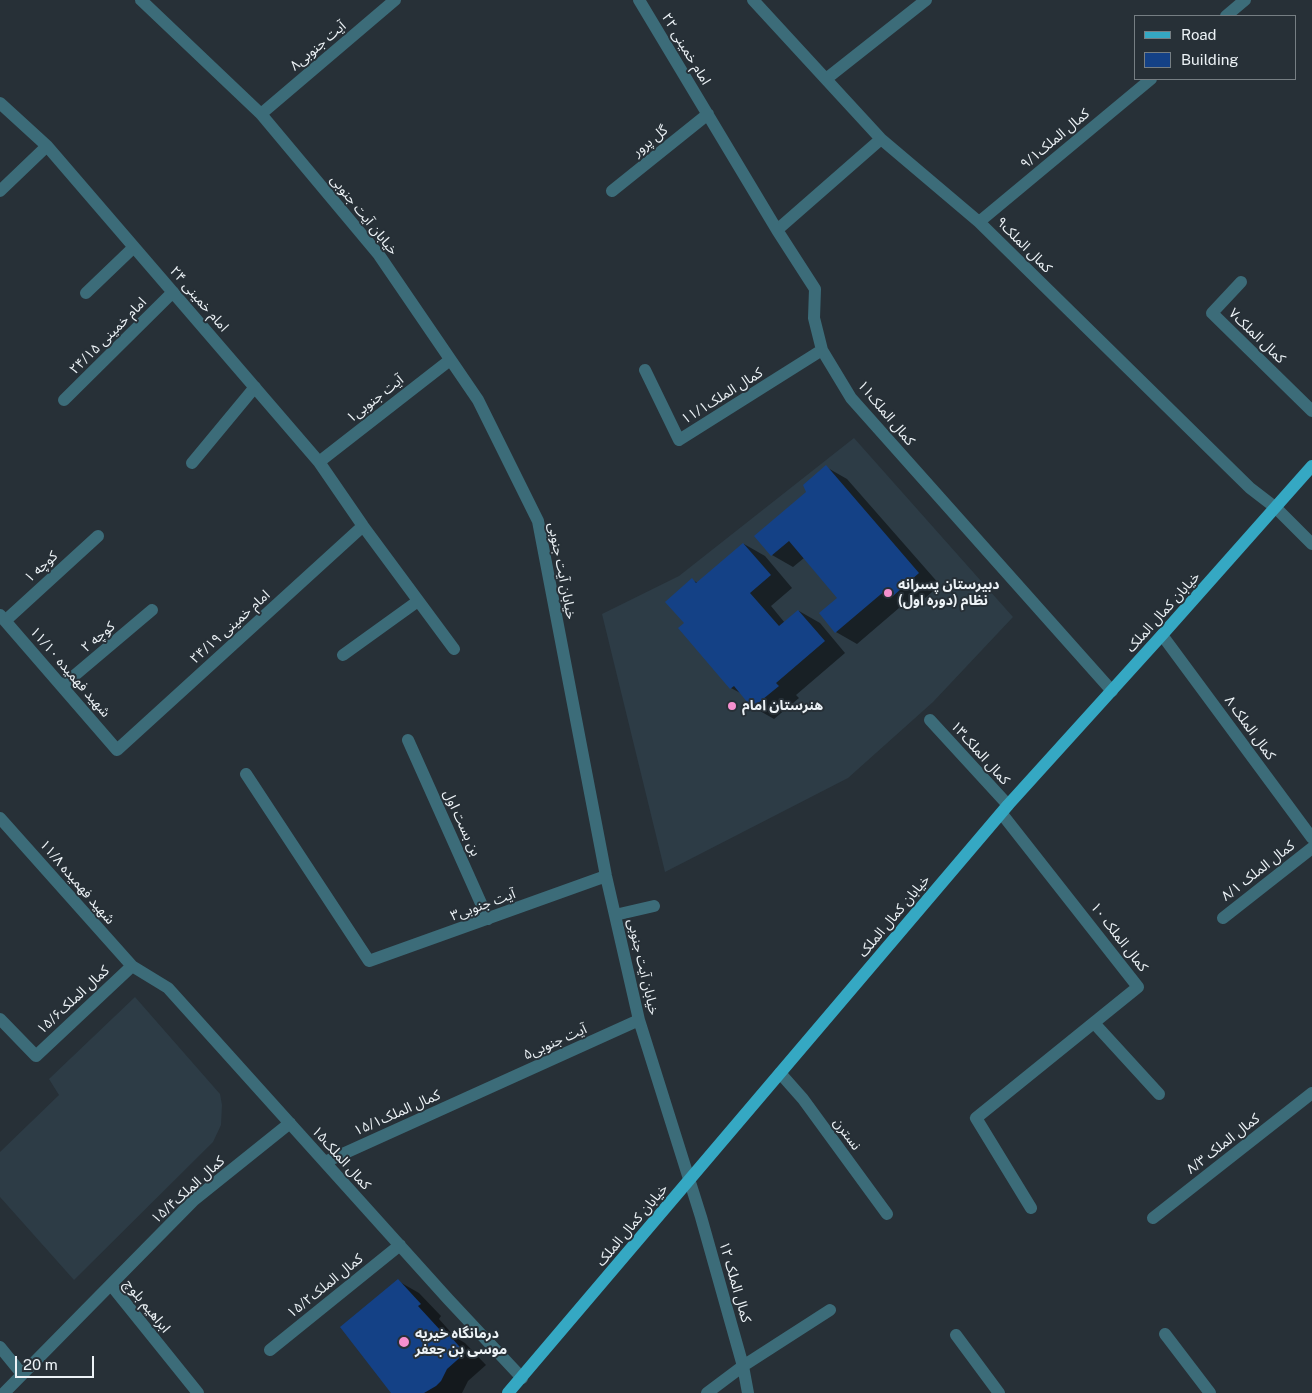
<!DOCTYPE html>
<meta charset="utf-8">
<style>
body{margin:0}
#map{position:relative;width:1312px;height:1393px;overflow:hidden;background:#273037;font-family:"Public Sans",sans-serif}
canvas{display:block}
.legend{position:absolute;left:1134px;top:15px;width:162px;height:65px;box-sizing:border-box;background:#273037;border:1px solid #767e83;margin:0;padding:6px 9px;list-style:none;font-size:15px;color:#ecf2f6}
.legend li{display:flex;align-items:center;gap:10px;height:25px}
.legend b{width:25px;border:1px solid #767e83}
.scale{position:absolute;left:15px;top:1356px;width:79px;height:22px;box-sizing:border-box;border:2px solid #ecf2f6;border-top:0;padding-left:6px;font-size:15px;line-height:18px;white-space:nowrap;color:#ecf2f6;-webkit-text-stroke:4px #273037;paint-order:stroke}
</style>
<div id="map">
<canvas width="1312" height="1393"></canvas>
<ul class="legend">
<li><b style="height:6px;background:#35a8c3"></b>Road</li>
<li><b style="height:14px;background:#144186"></b>Building</li>
</ul>
<div class="scale">20 m</div>
</div>
<script>
const context = document.querySelector('canvas').getContext('2d');
context.lineJoin = 'round';
function paint(path, color) { context.fillStyle = color; context.fill(path, 'evenodd'); }
const poly = rows => new Path2D(rows.map(r => 'M' + r).join(''));
function trace(path, color, width, dash) { context.strokeStyle = color; context.lineWidth = width; context.lineCap = dash ? 'butt' : 'round'; context.setLineDash(dash || []); context.stroke(path); }
function label(font, color, halo, rows, align = 'center') {
  context.font = font + ' "Public Sans","Noto Sans Arabic",sans-serif'; context.lineWidth = 4; context.setLineDash([]); context.textBaseline = 'middle'; context.strokeStyle = halo; context.fillStyle = color; for (const [text, x, y, turn = 0] of rows) {
    context.save(); context.translate(x, y); context.rotate((+turn || 0) * Math.PI / 180); context.textAlign = isNaN(turn) ? turn : align; if (halo) context.strokeText(text, 0, 0); context.fillText(text, 0, 0); context.restore();
  }
}
const built = poly([
 [854,438,1013,617,933,702,848,778,665,872,602,614,679,576],
 [135,997,220,1094,222,1105,221,1125,213,1142,74,1280,0,1197,0,1152,59,1095,49,1079]
]);
const shadow = poly([
 [826,467,847,479,940,585,915,607,906,602,857,644,836,632,838,598,804,558,793,567,772,555,807,492],
 [744,544,765,556,792,588,771,606,785,623,799,611,820,623,845,653,796,695,799,698,774,719,753,707,744,695,731,688,680,628,686,623,692,580,698,583],
 [398,1281,419,1293,441,1316,439,1319,455,1337,465,1343,486,1365,468,1381,462,1393,393,1393]
]);
const building = poly([
 [826,465,919,573,893,596,887,589,835,633,819,613,837,598,789,541,771,556,754,536,806,492,803,485],
 [743,543,771,575,750,593,779,626,798,610,825,641,776,683,779,686,752,708,734,686,730,689,678,628,684,623,665,602,692,578,696,583],
 [398,1279,421,1304,418,1306,441,1331,444,1329,465,1353,447,1369,441,1381,436,1386,424,1393,391,1393,340,1327]
]);
const minor = poly([
 [141,0,261,114,379,255,478,400,538,521,606,876,639,1020,701,1217,743,1366,748,1393],
 [639,0,777,230,815,289,814,318,822,350,851,398,1112,691],
 [753,0,881,139,979,222,1250,488,1276,508,1312,544],
 [1226,16,1245,0],
 [826,79,926,0],
 [0,103,47,146,319,462,363,526,454,649],
 [261,114,395,0],
 [0,191,47,146],
 [612,191,708,114],
 [979,222,1151,79],
 [777,230,881,139],
 [1241,282,1212,313,1312,411],
 [86,293,134,247],
 [645,370,679,440,822,350],
 [64,400,173,292],
 [319,462,450,360],
 [192,463,255,387],
 [0,615,117,750,363,526],
 [5,621,98,536],
 [1162,635,1312,838],
 [343,655,418,601],
 [62,686,152,610],
 [930,720,1008,805],
 [408,740,488,919],
 [246,774,369,961,606,876],
 [1002,814,1138,987,976,1118,1031,1208],
 [0,818,132,966,168,988,448,1299,522,1378],
 [615,915,654,906],
 [1223,918,1312,848],
 [0,1019,36,1056,132,966],
 [1094,1023,1159,1094],
 [780,1073,803,1099,887,1214],
 [325,1162,639,1020],
 [1153,1218,1312,1093],
 [111,1285,198,1393],
 [1165,1334,1210,1393],
 [956,1335,999,1393],
 [0,1347,22,1374],
 [270,1350,400,1245],
 [4,1393,194,1200,290,1123],
 [707,1393,743,1366,830,1310]
]);
const major = poly([
 [508,1393,1008,805,1162,635,1312,466]
]);
const markers = [
 [888,593,5,"#f690cf"],
 [732,706,5,"#f690cf"],
 [404,1342,6,"#f690cf"]
];
const streetNames = [
 ["آیت جنوبی۸",318,46,-40],
 ["امام خمینی ۲۲",686,49,59],
 ["کمال الملک۹/۱",1055,139,-40],
 ["گل پرور",650,141,-39],
 ["خیابان آیت جنوبی",364,215,51],
 ["کمال الملک۹",1024,245,45],
 ["امام خمینی ۲۴",199,299,49],
 ["امام خمینی ۲۴/۱۵",108,336,-45],
 ["کمال الملک۷",1257,336,44],
 ["کمال الملک۱۱/۱",722,396,-32],
 ["آیت جنوبی۱",375,399,-38],
 ["کمال الملک۱۱",886,413,50],
 ["کوچه ۱",41,567,-42],
 ["خیابان آیت جنوبی",562,571,79],
 ["خیابان کمال الملک",1163,612,-48],
 ["امام خمینی ۲۴/۱۹",230,627,-42],
 ["کوچه ۲",98,637,-40],
 ["شهید فهمیده ۱۱/۱۰",70,672,49],
 ["کمال الملک ۸",1250,728,54],
 ["کمال الملک۱۳",980,753,48],
 ["بن بست اول",462,823,66],
 ["کمال الملک ۸/۱",1258,871,-38],
 ["شهید فهمیده ۱۱/۸",77,882,49],
 ["آیت جنوبی۳",483,905,-20],
 ["خیابان کمال الملک",894,916,-50],
 ["کمال الملک ۱۰",1119,937,52],
 ["خیابان آیت جنوبی",643,967,77],
 ["کمال الملک۱۵/۶",73,1000,-43],
 ["آیت جنوبی۵",555,1042,-24],
 ["کمال الملک۱۵/۱",397,1113,-24],
 ["نسترن",847,1134,54],
 ["کمال الملک ۸/۳",1223,1144,-38],
 ["کمال الملک۱۵",341,1158,48],
 ["کمال الملک۱۵/۴",188,1190,-42],
 ["خیابان کمال الملک",632,1225,-50],
 ["کمال الملک ۱۲",735,1282,74],
 ["کمال الملک۱۵/۲",325,1286,-39],
 ["ابراهیم بلوچ",147,1306,51]
];
const poiNames = [
 ["دبیرستان پسرانه",898,585],
 ["نظام (دوره اول)",898,601],
 ["هنرستان امام",742,706],
 ["درمانگاه خیریه",415,1334],
 ["موسی بن جعفر",415,1350]
];
paint(built, '#2d3c46');
paint(shadow, '#0007');
paint(building, '#144186');
trace(minor, '#3c6c79', 12);
trace(major, '#35a8c3', 12);
for (const [x, y, r, color] of markers) { const dot = new Path2D(); dot.arc(x, y, r, 0, 2 * Math.PI); context.fillStyle = color; context.fill(dot); trace(dot, '#273037', 2); }
label('14px', '#ecf2f6', '#273037', streetNames);
label('bold 14px', '#ecf2f6', '#273037', poiNames, 'left');
</script>
